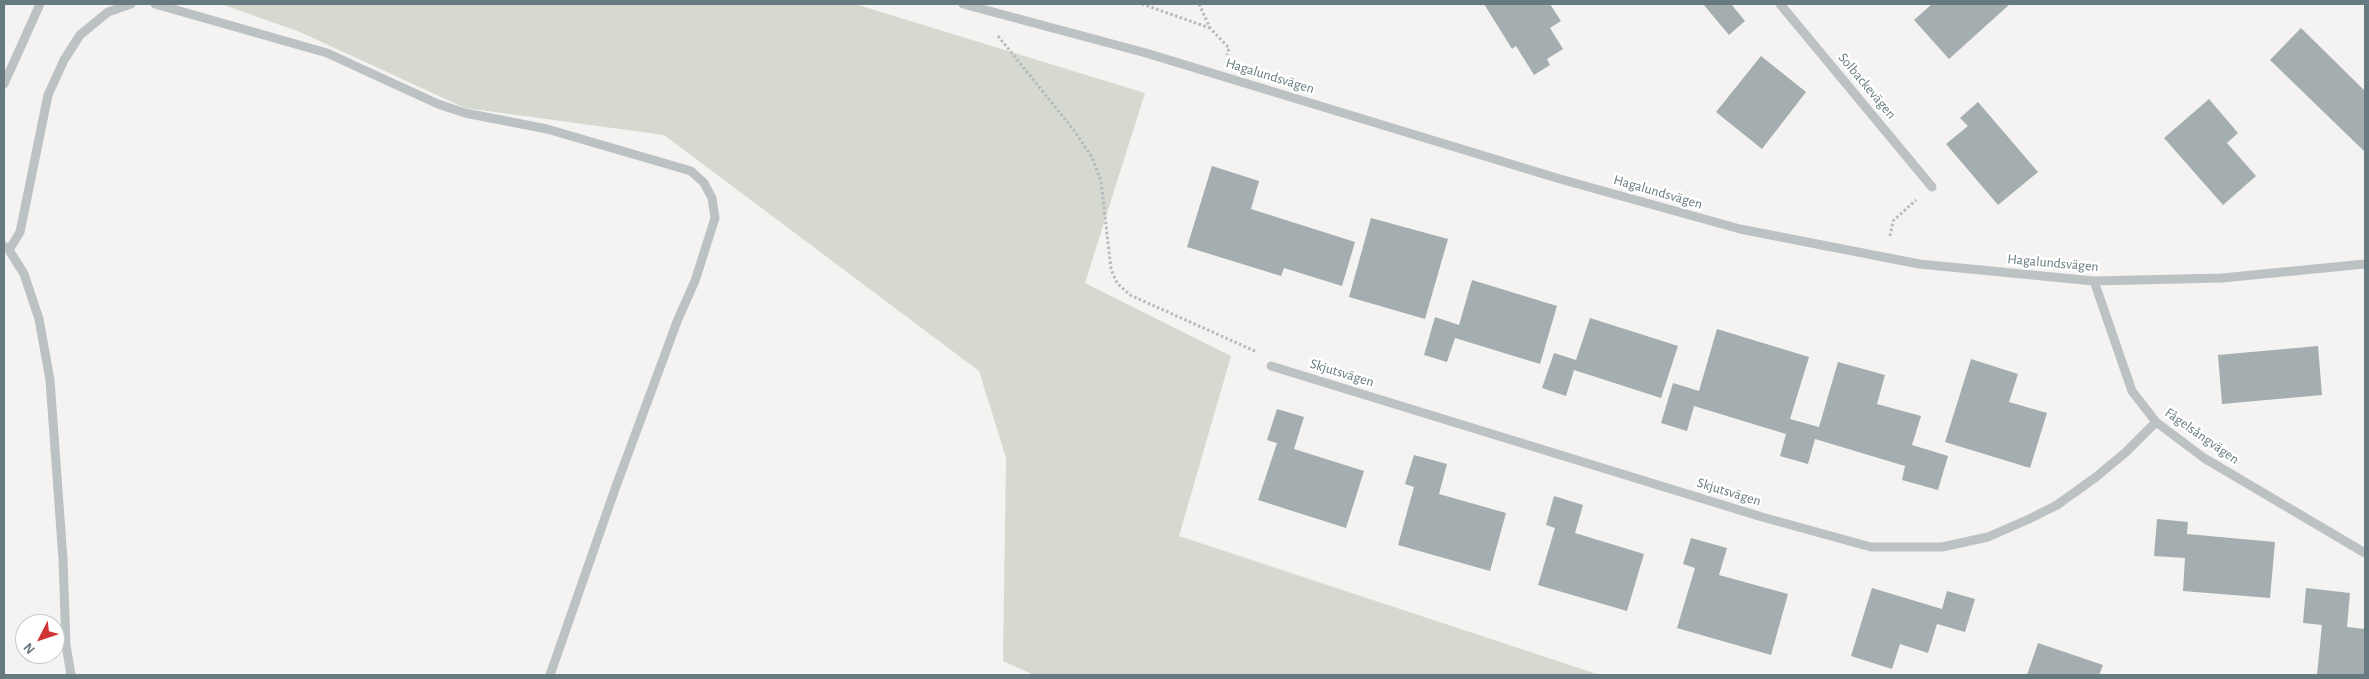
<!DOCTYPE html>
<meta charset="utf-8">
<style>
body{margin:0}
#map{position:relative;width:2369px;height:679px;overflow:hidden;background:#f4f3f1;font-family:"Alegreya Sans",sans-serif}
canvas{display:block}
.frame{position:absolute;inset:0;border:5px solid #667a7f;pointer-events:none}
.north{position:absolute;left:15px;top:614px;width:50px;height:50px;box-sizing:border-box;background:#fff;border:1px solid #c2cacc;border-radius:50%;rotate:229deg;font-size:14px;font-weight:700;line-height:20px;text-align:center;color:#667a7f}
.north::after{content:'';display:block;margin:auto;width:18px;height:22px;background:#d23435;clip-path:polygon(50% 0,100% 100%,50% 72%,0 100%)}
</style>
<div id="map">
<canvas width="2369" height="679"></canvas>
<div class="frame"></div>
<div class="north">N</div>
</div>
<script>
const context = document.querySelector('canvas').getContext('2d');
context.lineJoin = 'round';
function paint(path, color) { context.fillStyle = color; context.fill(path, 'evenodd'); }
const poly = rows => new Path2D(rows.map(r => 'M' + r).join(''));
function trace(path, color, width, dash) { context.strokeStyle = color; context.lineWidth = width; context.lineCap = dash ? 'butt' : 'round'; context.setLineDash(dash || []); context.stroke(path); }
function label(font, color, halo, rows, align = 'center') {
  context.font = font + ' "Alegreya Sans",sans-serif'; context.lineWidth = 5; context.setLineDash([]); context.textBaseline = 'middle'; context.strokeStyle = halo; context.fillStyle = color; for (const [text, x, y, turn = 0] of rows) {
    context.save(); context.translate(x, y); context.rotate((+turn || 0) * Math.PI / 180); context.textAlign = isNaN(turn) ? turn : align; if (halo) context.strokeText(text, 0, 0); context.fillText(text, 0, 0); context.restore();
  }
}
const green = poly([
 [221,4,855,4,1145,93,1085,283,1231,356,1179,536,1600,675,1034,675,1003,661,1006,458,979,371,664,135,465,108,300,32]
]);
const building = poly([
 [1484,4,1550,4,1561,21,1550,28,1563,49,1547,59,1550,65,1534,75,1516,46,1512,49],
 [1703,4,1731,4,1745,21,1729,35],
 [1932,4,2010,4,1949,59,1914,20],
 [2301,28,2365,91,2365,152,2270,60],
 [1761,56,1806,92,1762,149,1716,112],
 [2209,99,2238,133,2227,143,2256,176,2223,205,2164,138],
 [1978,102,2038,172,1998,205,1946,144,1968,126,1960,118],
 [1212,166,1259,181,1251,209,1355,242,1342,286,1284,268,1281,276,1187,247],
 [1371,218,1448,239,1425,319,1349,297],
 [1472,280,1557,306,1540,364,1455,338,1447,362,1424,355,1435,317,1459,325],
 [1590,318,1678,346,1661,398,1574,370,1566,396,1542,388,1554,353,1576,360],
 [1717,329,1809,357,1790,419,1819,427,1838,362,1885,375,1877,404,1921,416,1912,445,1948,456,1938,490,1902,480,1905,466,1815,439,1808,464,1780,456,1786,434,1694,406,1687,431,1661,423,1673,383,1699,391],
 [2318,346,2322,395,2222,404,2218,355],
 [1971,359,2018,374,2009,402,2047,413,2030,468,1945,442],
 [1277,409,1304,417,1294,449,1364,471,1346,528,1258,500,1277,443,1267,440],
 [1414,455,1447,464,1439,494,1506,513,1490,571,1398,545,1414,487,1405,484],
 [1554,496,1583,505,1575,533,1644,554,1627,611,1538,585,1555,528,1546,525],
 [2157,519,2188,522,2187,534,2275,542,2270,598,2183,591,2185,558,2154,556],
 [1691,538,1727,548,1719,575,1788,594,1771,655,1677,628,1695,568,1683,564],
 [1872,588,1942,609,1947,591,1975,599,1965,632,1937,624,1928,653,1900,644,1892,669,1851,656],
 [2306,588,2350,593,2347,627,2365,629,2365,675,2317,675,2322,625,2303,623],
 [2038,643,2103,665,2099,675,2027,675]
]);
const path = poly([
 [1142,4,1210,28],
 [1199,4,1210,28,1229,48,1227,55],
 [998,36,1073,129,1092,157,1101,181,1111,269,1117,283,1130,295,1257,352],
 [1890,236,1893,221,1916,200]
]);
const minor = poly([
 [155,4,327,53,438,104,465,113,547,129,691,171,704,183,712,198,715,218,695,281,678,319,615,489,550,675],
 [963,4,1146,53,1560,179,1740,229,1919,264,2094,281,2222,278,2365,264],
 [1780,4,1932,187],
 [4,84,40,4],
 [4,246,9,250,24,274,39,319,50,380,63,559,66,645,71,675],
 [9,250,20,232,48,95,64,60,80,35,108,12,131,4],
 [2094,281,2132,391,2156,422,2204,458,2365,553],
 [1271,366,1762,517,1871,547,1942,547,1988,537,2029,519,2057,505,2096,477,2126,452,2156,422]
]);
const streetNames = [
 ["Hagalundsvägen",1270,76,17],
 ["Solbackevägen",1867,86,50],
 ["Hagalundsvägen",1658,192,16],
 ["Hagalundsvägen",2053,263,5],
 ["Skjutsvägen",1342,373,17],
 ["Fågelsångvägen",2202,436,35],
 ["Skjutsvägen",1729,492,17]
];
paint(green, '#d5d9d0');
paint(building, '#a4adaf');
trace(path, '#b6babb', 3, [2.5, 2.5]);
trace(minor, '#bcc1c3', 9);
label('14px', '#667a7f', '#fff', streetNames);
</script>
